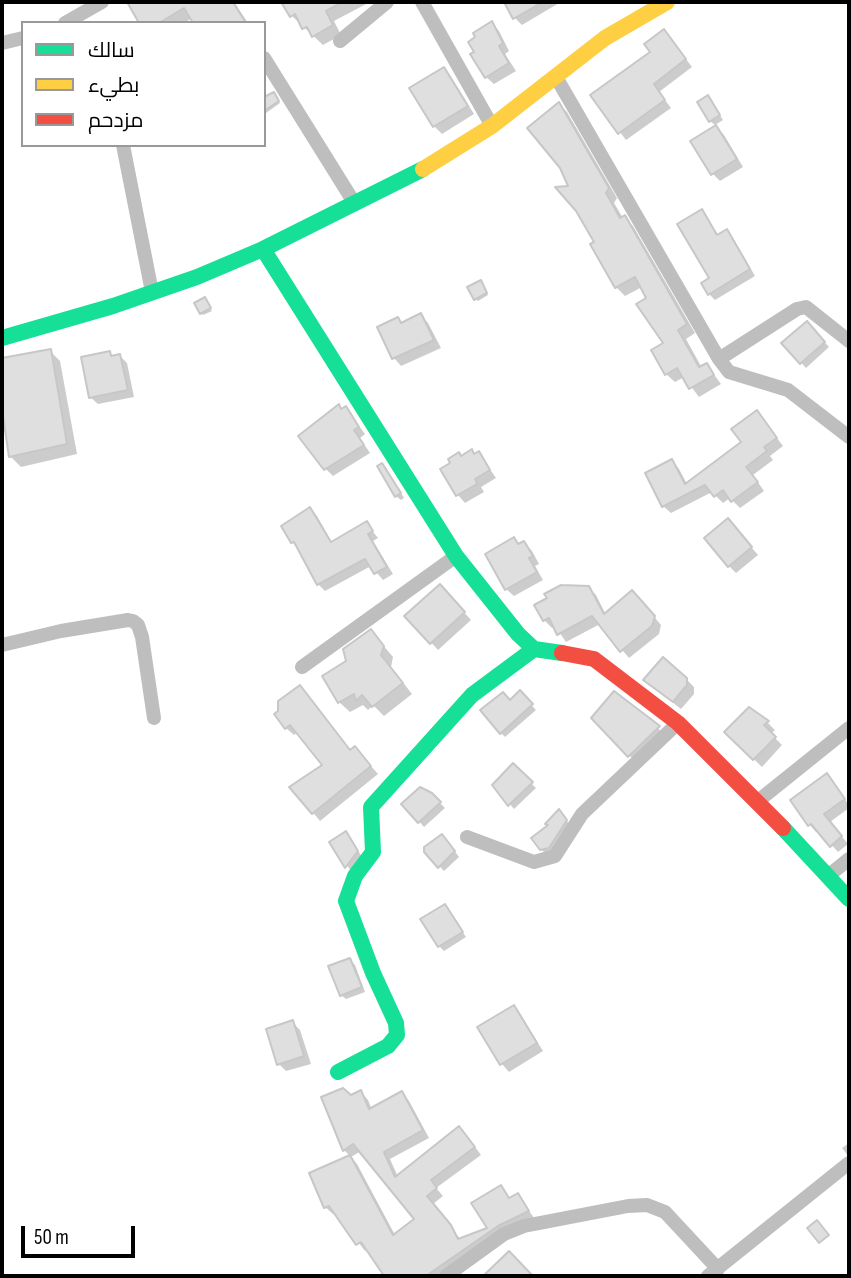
<!DOCTYPE html>
<meta charset="utf-8">
<style>
body{margin:0}
#map{position:relative;width:851px;height:1278px;overflow:hidden;background:#fff;font-family:"Sofia Sans Condensed",Cairo,sans-serif}
canvas{display:block}
.frame{position:absolute;inset:0;border:4px solid #000;pointer-events:none}
.legend{position:absolute;left:21px;top:21px;width:245px;height:126px;box-sizing:border-box;background:#fff;border:2px solid #999;margin:0;padding:9px 12px;list-style:none;font-size:21px;color:#000}
.legend li{display:flex;align-items:center;gap:14px;height:35px}
.legend b{width:35px;border:2px solid #999}
.scale{position:absolute;left:21px;top:1226px;width:114px;height:32px;box-sizing:border-box;border:4px solid #000;border-top:0;padding-left:9px;font-size:21px;line-height:24px;white-space:nowrap;color:#000;-webkit-text-stroke:5px #fff;paint-order:stroke}
</style>
<div id="map">
<canvas width="851" height="1278"></canvas>
<div class="frame"></div>
<ul class="legend">
<li><b style="height:9px;background:#16e098"></b>سالك</li>
<li><b style="height:9px;background:#ffcf43"></b>بطيء</li>
<li><b style="height:9px;background:#f24e42"></b>مزدحم</li>
</ul>
<div class="scale">50 m</div>
</div>
<script>
const context = document.querySelector('canvas').getContext('2d');
context.lineJoin = 'round';
function paint(path, color) { context.fillStyle = color; context.fill(path, 'evenodd'); }
const poly = rows => new Path2D(rows.map(r => 'M' + r).join(''));
function trace(path, color, width, dash) { context.strokeStyle = color; context.lineWidth = width; context.lineCap = dash ? 'butt' : 'round'; context.setLineDash(dash || []); context.stroke(path); }
const shadow = poly([
 [134,2,234,2,248,23,195,23,192,18,184,23,141,23,130,4],
 [292,2,370,2,334,21,341,35,323,45,292,16,286,6],
 [506,2,559,2,559,3,522,25,515,18],
 [491,23,499,31,509,51,505,54,516,71,494,84,486,77,476,52],
 [670,38,692,67,659,92,671,108,626,140,593,96],
 [444,69,451,77,474,114,442,134,434,126,412,89],
 [275,96,280,103,266,113,264,110],
 [712,102,723,120,715,125,710,121],
 [558,104,567,112,617,198,614,203,623,218,633,226,695,333,686,339,702,368,707,365,721,384,699,397,684,377,675,382,666,374,665,343,642,287,625,296,616,287,571,188],
 [716,127,724,135,743,167,720,181,712,173],
 [701,211,719,236,727,231,733,238,755,276,715,300,709,294,712,278],
 [482,284,488,295,478,301,476,299],
 [206,301,212,311,203,315,201,313],
 [421,315,428,323,441,348,401,366,394,358,397,319,402,324],
 [807,323,829,347,806,368,784,344],
 [50,351,60,361,77,454,21,467,10,456,2,396,2,360],
 [109,353,113,357,120,356,127,363,134,397,98,404,90,397],
 [346,408,365,434,360,438,370,453,333,476,326,469,342,410],
 [757,412,783,446,770,456,773,460,753,475,764,491,740,508,730,498,723,503,712,492,671,513,663,506,672,461,679,469,687,484,743,443],
 [479,453,496,478,481,487,484,492,465,503,458,495,461,457],
 [382,466,387,470,404,498,401,500,396,496],
 [310,509,317,516,332,543,366,523,378,538,373,541,393,574,383,580,371,566,325,591,318,584,300,549,293,542],
 [735,528,758,555,736,573,729,566],
 [514,540,520,546,524,543,532,551,539,564,535,566,543,580,514,596,506,589],
 [588,587,596,595,606,615,640,600,661,625,659,634,629,658,600,624,566,642,555,626,552,628,544,620,536,606],
 [447,593,471,620,438,650,407,616],
 [371,631,393,657,391,667,412,694,384,716,373,705,368,710,363,705,350,712,339,702,324,677,348,662],
 [686,679,694,687,694,694,681,709,653,687],
 [300,687,351,751,362,756,378,774,320,821,292,787,324,766,298,732,294,735,286,728],
 [520,693,536,710,505,737,501,733,511,702],
 [614,693,666,735,637,763,593,718],
 [760,715,775,730,771,734,782,745,762,767,726,732],
 [513,765,536,788,514,809,494,785],
 [833,783,849,805,849,808,830,822,848,844,838,852,818,830,816,832,810,825],
 [431,794,445,808,424,827,404,805],
 [564,816,570,826,554,852,546,854,541,849],
 [350,838,362,857,351,871,331,843],
 [447,841,459,857,444,871,426,852],
 [445,906,466,937,444,951,439,946],
 [350,960,355,965,365,992,346,999,341,995],
 [513,1007,521,1015,543,1051,509,1072,502,1064,480,1028],
 [292,1022,300,1030,311,1064,286,1071,279,1064],
 [361,1092,368,1100,372,1110,402,1093,409,1101,429,1138,390,1159,398,1177,466,1135,481,1155,436,1188,443,1196,433,1204,461,1240,489,1229,500,1187,511,1199,517,1195,535,1219,443,1276,386,1276,368,1249,365,1251,336,1213,333,1214,325,1207,351,1157,344,1150,350,1097],
 [361,1151,416,1219,395,1235,357,1164,351,1157],
 [849,1143,849,1157,842,1148]
]);
const building = poly([
 [127,2,233,2,246,23,193,23,184,8,159,23,139,23,127,2],
 [281,2,343,2,326,11,333,25,312,37,307,27,302,29,295,14,290,17,281,2],
 [504,2,543,2,513,19,504,2],
 [492,21,503,43,499,46,509,63,485,78,470,54,474,52,468,42,475,37,473,33,492,21],
 [664,29,686,59,654,84,665,100,618,134,590,95,650,52,644,44,664,29],
 [444,67,468,106,433,127,409,88,444,67],
 [274,92,279,101,264,111,264,97,274,92],
 [708,95,720,115,709,122,697,102,708,95],
 [559,102,609,188,606,193,620,218,625,215,687,324,678,330,699,367,707,363,714,375,689,389,677,368,665,375,651,350,663,343,636,304,646,298,635,277,615,288,590,244,594,242,576,211,555,187,568,186,560,168,527,128,559,102],
 [716,125,737,159,711,175,690,141,716,125],
 [702,209,717,235,727,229,750,269,708,295,701,283,709,278,677,224,702,209],
 [481,280,487,293,474,300,467,287,481,280],
 [205,297,211,308,200,314,194,303,205,297],
 [421,313,434,340,392,359,377,327,398,317,401,323,421,313],
 [807,321,825,342,800,364,781,343,807,321],
 [51,349,67,444,9,457,2,409,2,358,51,349],
 [110,351,111,356,120,354,128,390,89,398,81,357,110,351],
 [339,404,341,409,346,406,359,427,354,430,364,445,324,470,298,436,339,404],
 [757,410,777,438,764,447,767,451,746,467,758,482,731,502,723,490,714,497,705,485,662,507,645,473,672,459,685,484,741,442,731,429,757,410],
 [472,449,474,454,479,451,490,470,475,479,477,484,456,496,440,469,450,463,448,459,459,452,461,456,472,449],
 [382,463,401,493,395,497,377,466,382,463],
 [310,507,331,542,367,521,373,531,368,534,387,567,374,574,365,559,317,585,294,542,291,543,281,526,310,507],
 [728,518,752,547,728,567,704,538,728,518],
 [514,537,518,544,524,541,533,556,529,558,537,572,505,590,485,554,514,537],
 [440,584,465,612,430,644,404,616,440,584],
 [561,585,589,586,604,614,632,590,655,616,652,626,620,652,592,616,557,635,549,618,543,621,534,605,547,598,544,594,561,585],
 [371,629,384,646,381,655,403,683,372,707,362,695,356,701,354,694,338,703,322,676,346,661,343,649,371,629],
 [663,657,687,678,687,685,673,702,643,680,663,657],
 [300,685,350,750,355,746,371,766,312,814,289,787,322,765,290,725,285,729,274,714,278,711,278,701,300,685],
 [520,690,533,704,500,734,480,710,503,692,510,700,520,690],
 [614,691,660,726,628,757,591,718,614,691],
 [749,707,769,721,764,725,776,737,753,760,724,732,749,707],
 [513,763,533,782,508,806,492,785,513,763],
 [827,773,845,799,824,814,842,836,830,847,811,824,808,826,790,800,827,773],
 [420,787,432,793,441,802,418,823,401,804,420,787],
 [559,809,567,820,549,848,540,850,531,838,548,825,545,824,559,809],
 [346,831,358,851,345,868,329,842,346,831],
 [442,834,455,851,438,868,424,852,424,847,442,834],
 [445,904,463,932,438,947,420,919,445,904],
 [350,958,362,987,340,996,328,966,350,958],
 [514,1005,537,1043,500,1065,477,1027,514,1005],
 [293,1020,304,1056,277,1065,266,1029,293,1020],
 [343,1088,351,1095,361,1090,369,1109,402,1091,423,1130,384,1152,395,1177,459,1126,475,1147,431,1180,437,1188,427,1196,451,1225,458,1239,487,1228,471,1203,501,1185,509,1198,518,1193,529,1211,498,1226,426,1276,384,1276,361,1242,356,1245,329,1206,324,1208,309,1173,350,1155,393,1235,414,1219,353,1144,343,1151,321,1097,343,1088],
 [817,1220,829,1235,819,1243,807,1228,817,1220],
 [509,1251,533,1276,483,1276,509,1251]
]);
const street = poly([
 [422,2,492,126],
 [65,23,102,2],
 [340,41,387,2],
 [2,43,23,38],
 [264,58,355,204],
 [556,77,719,359,797,309,806,307,849,341],
 [123,145,152,292],
 [719,359,729,372,788,390,849,437],
 [2,645,61,631,128,620,133,621,138,625,142,637,154,718],
 [302,667,456,556],
 [758,801,849,728],
 [467,837,534,862,555,856,582,814,678,723],
 [828,876,849,859],
 [446,1276,504,1234,524,1226,628,1206,647,1205,665,1212,718,1269],
 [708,1276,849,1163]
]);
const fast = poly([
 [263,249,456,556,518,634,534,649,562,653],
 [2,338,113,306,197,277,263,249,423,169],
 [783,828,849,899],
 [338,1072,388,1046,397,1035,396,1023,373,973,346,901,355,876,373,852,371,807,472,695,534,649]
]);
const slow = poly([
 [423,169,492,126,605,38,667,2]
]);
const jam = poly([
 [562,653,594,659,678,723,783,828]
]);
paint(shadow, '#0003');
paint(building, '#dfdfdf');
trace(building, '#c7c7c7', 2);
trace(street, '#bebebe', 14);
trace(fast, '#16e098', 16);
trace(slow, '#ffcf43', 16);
trace(jam, '#f24e42', 16);
</script>
